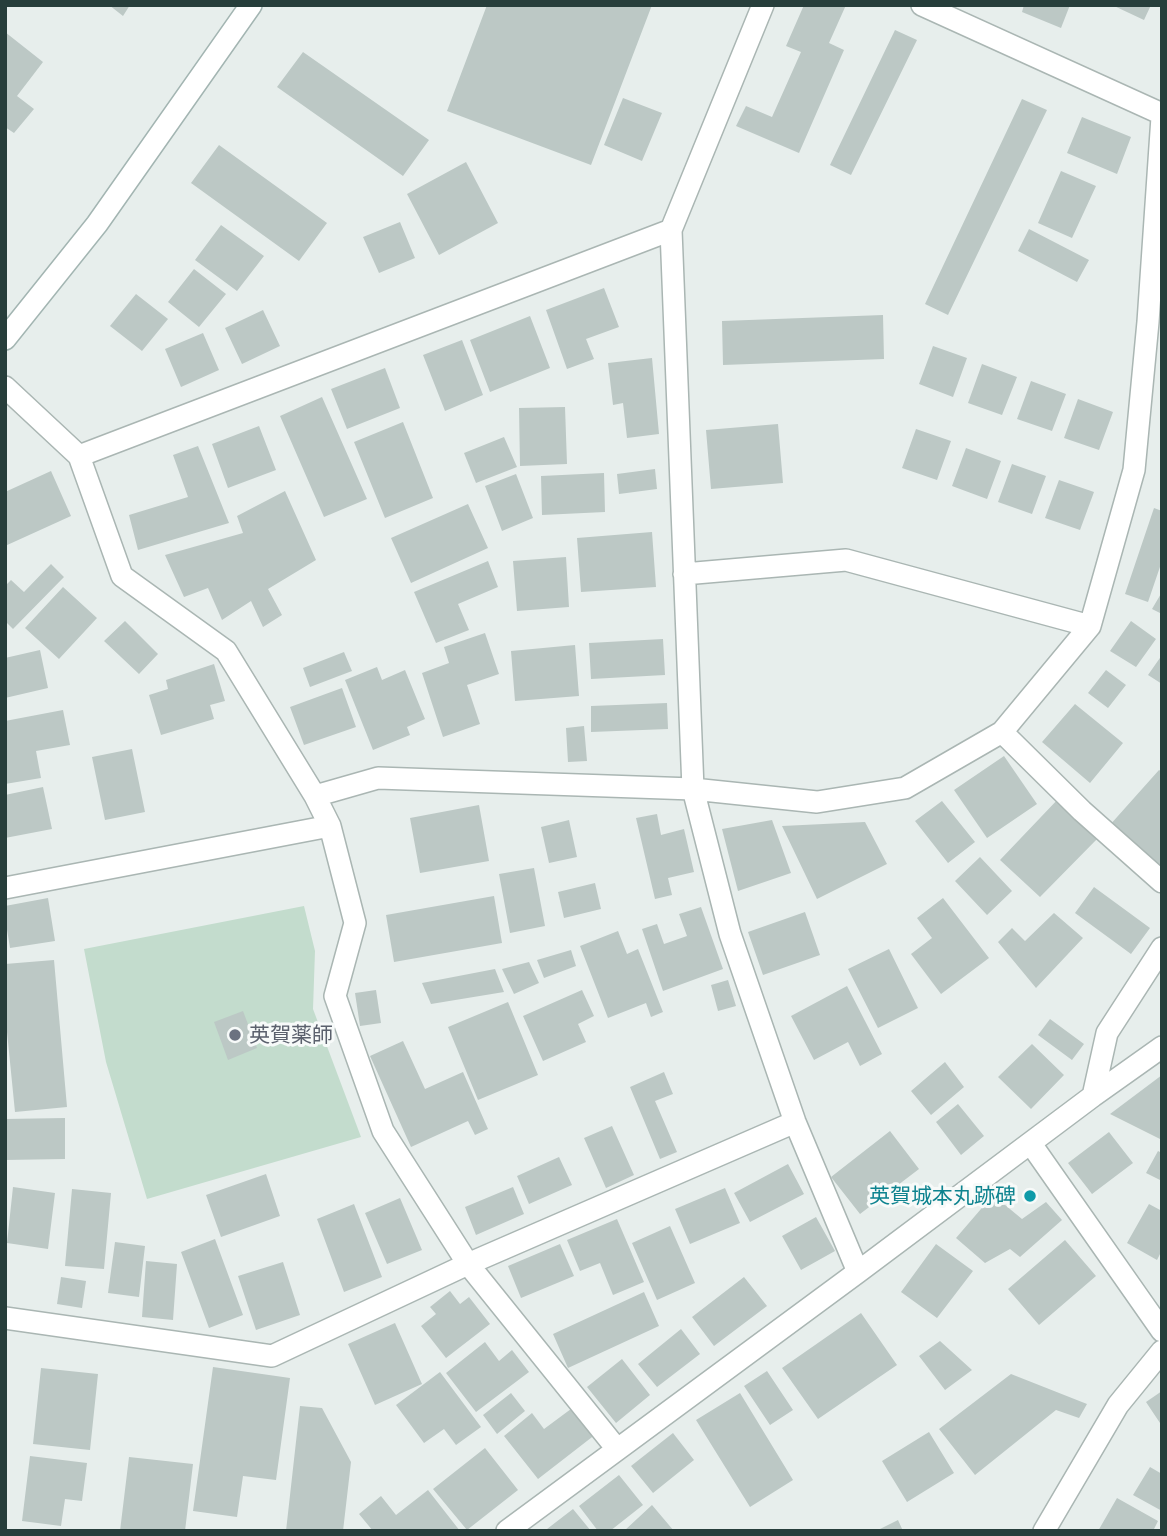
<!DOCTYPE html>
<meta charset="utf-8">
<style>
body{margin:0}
#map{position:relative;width:1167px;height:1536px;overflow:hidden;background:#e7eeec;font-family:Commissioner,sans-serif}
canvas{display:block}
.frame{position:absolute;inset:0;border:7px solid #273e3b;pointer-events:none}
</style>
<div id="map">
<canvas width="1167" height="1536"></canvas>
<div class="frame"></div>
</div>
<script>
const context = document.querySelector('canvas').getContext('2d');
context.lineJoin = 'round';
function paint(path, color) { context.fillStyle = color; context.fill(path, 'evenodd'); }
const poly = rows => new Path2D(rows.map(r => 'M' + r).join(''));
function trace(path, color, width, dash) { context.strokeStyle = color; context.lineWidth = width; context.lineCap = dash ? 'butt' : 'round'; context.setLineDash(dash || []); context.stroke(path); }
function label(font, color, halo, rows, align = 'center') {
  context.font = font + ' Commissioner,"Noto Sans JP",sans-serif'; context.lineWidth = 6; context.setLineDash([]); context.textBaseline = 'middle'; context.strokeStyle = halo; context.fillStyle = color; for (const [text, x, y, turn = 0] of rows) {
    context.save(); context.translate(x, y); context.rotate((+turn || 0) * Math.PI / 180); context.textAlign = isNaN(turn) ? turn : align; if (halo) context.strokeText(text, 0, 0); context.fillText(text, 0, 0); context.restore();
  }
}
const green = poly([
 [304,906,315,951,313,1009,361,1137,147,1199,106,1062,84,949]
]);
const building = poly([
 [109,5,130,5,123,16],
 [487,5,652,5,591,165,447,111],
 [804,5,846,5,829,43,844,50,799,153,736,126,746,106,772,117,801,52,786,46],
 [1024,5,1070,5,1061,28,1022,12],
 [1112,5,1151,5,1144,20],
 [895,30,917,40,851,175,830,165],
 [5,32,43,62,17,96,34,109,14,133,5,127],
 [303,52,429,140,403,176,277,87],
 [623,98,662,113,642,161,604,145],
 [1022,99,1047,110,948,315,925,304],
 [1082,117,1131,137,1117,174,1067,153],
 [219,145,327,223,299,261,191,183],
 [466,162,498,223,439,255,407,194],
 [1061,171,1096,186,1072,238,1038,223],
 [400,222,415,258,379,273,363,237],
 [221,225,264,256,237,291,195,260],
 [1029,229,1089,260,1077,282,1018,251],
 [194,269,226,294,199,327,168,302],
 [604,288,619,327,586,339,594,359,567,369,546,310],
 [136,294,168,319,142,351,110,326],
 [263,310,280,346,242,364,225,328],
 [883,315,884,359,723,365,722,321],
 [530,316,550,368,490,392,470,340],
 [203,333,219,370,181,387,165,349],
 [462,340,483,395,445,411,423,355],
 [933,346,967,358,953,397,919,384],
 [652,358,659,434,627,438,623,403,613,405,608,363],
 [982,364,1017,377,1002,415,968,403],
 [385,368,400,408,347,429,331,389],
 [1031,381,1066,394,1052,431,1017,419],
 [322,397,367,499,324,517,280,416],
 [1078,399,1113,412,1099,450,1064,438],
 [565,407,567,464,520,466,519,408],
 [403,422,433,498,385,518,354,442],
 [778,424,783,483,711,489,706,430],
 [259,426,276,470,228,488,212,444],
 [916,429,951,441,937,480,902,468],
 [504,437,517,467,476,483,464,453],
 [198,446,229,523,138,550,129,515,188,497,173,455],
 [966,448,1001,461,987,499,952,486],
 [1012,464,1046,476,1032,514,998,502],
 [655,469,657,489,619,494,617,474],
 [51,471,71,516,5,546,5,492],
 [604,473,605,512,542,515,541,476],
 [516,474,533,518,502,531,485,486],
 [1059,480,1094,492,1080,530,1045,518],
 [285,491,316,560,268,589,282,615,263,627,251,601,222,620,208,588,184,597,165,555,243,533,237,516],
 [468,504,488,548,411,583,391,538],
 [1154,508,1162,511,1162,561,1148,602,1125,594],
 [652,532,656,587,581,592,577,538],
 [566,557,569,607,517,611,513,561],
 [488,561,498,587,458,604,469,630,436,643,414,592],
 [51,564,64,577,13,629,5,621,5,586,11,580,24,592],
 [63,587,97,618,59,659,25,628],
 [1162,592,1162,614,1152,609],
 [125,621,158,654,139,674,104,641],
 [1131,621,1156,639,1136,667,1110,651],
 [485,633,499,674,467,685,480,724,443,737,422,673,449,663,444,647],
 [663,639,665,675,591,679,589,643],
 [575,645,579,696,515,701,511,651],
 [40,650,48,688,5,698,5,658],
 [344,652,352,671,310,687,303,668],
 [1162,655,1162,684,1148,675],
 [214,664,225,701,210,705,214,719,161,735,149,695,168,689,166,680],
 [377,667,382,680,405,670,425,719,407,727,410,735,373,750,345,680],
 [1106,670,1126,685,1108,708,1088,693],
 [342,688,356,727,304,745,290,707],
 [667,703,668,729,591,732,591,706],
 [1075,704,1123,743,1090,783,1042,742],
 [63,710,70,745,36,751,41,778,5,784,5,721],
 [584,726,587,761,568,762,566,728],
 [132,749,145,812,105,820,92,757],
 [1004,756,1037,804,987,838,954,790],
 [1159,770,1162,772,1162,873,1109,826],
 [43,787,52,829,5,838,5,795],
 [1060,797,1100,836,1040,897,1000,860],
 [942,801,975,842,948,863,915,821],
 [479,805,489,861,420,873,410,818],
 [657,814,661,835,684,829,694,872,668,878,672,895,655,899,636,818],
 [569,820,577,857,549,863,541,827],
 [772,820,791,873,738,891,722,829],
 [865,822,887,864,817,899,782,826],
 [980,857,1012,891,987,915,955,881],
 [534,868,545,926,510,933,499,874],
 [595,883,601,909,564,918,558,892],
 [1094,887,1150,928,1131,954,1075,913],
 [494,896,502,943,394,962,386,915],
 [48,898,55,941,10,948,5,917,5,906],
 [943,898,989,958,941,994,911,954,932,938,917,918],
 [701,907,723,969,663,991,642,929,657,924,664,944,687,936,679,914],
 [805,912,820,955,763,975,748,932],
 [1054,913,1083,938,1036,988,998,942,1012,928,1025,941],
 [618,931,627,954,638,949,663,1012,651,1017,646,1003,608,1018,580,946],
 [889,949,918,1008,878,1028,848,969],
 [571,950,576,966,544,978,537,960],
 [54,960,67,1107,15,1112,5,1012,5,964],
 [529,962,539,983,514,994,502,969],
 [495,969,504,992,431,1004,422,983],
 [728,980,736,1006,718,1011,711,985],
 [847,986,882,1054,860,1066,848,1042,814,1060,791,1016],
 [376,990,381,1023,360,1026,355,993],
 [582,990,594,1016,578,1024,586,1042,543,1061,523,1016],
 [508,1002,538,1075,478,1100,448,1027],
 [243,1011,257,1048,228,1060,214,1022],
 [1050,1019,1084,1044,1072,1060,1038,1035],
 [403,1041,425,1089,463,1072,488,1129,475,1135,468,1121,411,1147,370,1056],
 [1032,1044,1064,1075,1031,1109,998,1077],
 [945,1062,964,1087,931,1115,911,1091],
 [664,1072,673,1094,655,1101,677,1152,660,1159,630,1087],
 [1162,1075,1162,1140,1110,1114],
 [958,1104,984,1136,961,1155,936,1122],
 [65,1118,65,1159,5,1160,5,1119],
 [612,1126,634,1175,606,1188,584,1138],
 [890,1131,919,1169,860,1214,831,1177],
 [1109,1132,1133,1163,1092,1194,1068,1163],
 [1158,1151,1162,1153,1162,1181,1146,1173],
 [559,1157,572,1185,529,1204,517,1176],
 [788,1164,804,1194,750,1222,734,1193],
 [266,1174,280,1216,221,1237,206,1195],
 [13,1187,55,1193,48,1249,7,1243],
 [513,1187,524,1214,476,1235,465,1207],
 [725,1188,740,1223,690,1244,675,1209],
 [72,1189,111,1193,104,1269,65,1266],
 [993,1195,1022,1219,1046,1202,1062,1220,1020,1257,1010,1249,985,1263,956,1238],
 [400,1198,422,1250,387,1264,365,1213],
 [354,1204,382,1277,344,1292,317,1219],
 [1149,1204,1162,1211,1162,1250,1157,1260,1127,1243],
 [816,1217,835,1251,801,1270,782,1236],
 [617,1219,644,1282,613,1295,600,1263,580,1271,567,1240],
 [670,1226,695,1283,657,1300,632,1243],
 [215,1239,243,1315,209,1328,181,1252],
 [1065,1240,1096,1276,1039,1325,1008,1289],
 [115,1242,145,1246,139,1297,108,1293],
 [560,1244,574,1276,521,1298,508,1266],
 [936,1244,973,1271,937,1318,901,1292],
 [146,1261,177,1264,173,1320,142,1317],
 [283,1262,300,1315,256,1330,238,1276],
 [61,1277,86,1281,82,1308,57,1304],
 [744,1277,767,1306,714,1346,692,1317],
 [450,1291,460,1304,469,1297,490,1324,446,1358,421,1326,436,1314,430,1307],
 [644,1292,659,1326,568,1368,553,1334],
 [861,1313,897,1365,818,1419,782,1368],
 [395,1323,422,1384,375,1405,348,1344],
 [681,1329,700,1354,657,1387,638,1364],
 [940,1341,972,1370,945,1390,919,1356],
 [485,1342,499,1361,512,1350,529,1372,476,1412,446,1373],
 [622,1359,650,1395,616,1423,587,1387],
 [213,1367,290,1378,276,1480,243,1476,237,1517,193,1511],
 [41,1368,98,1374,90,1450,33,1444],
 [767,1371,793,1410,770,1425,744,1386],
 [440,1372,481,1427,456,1445,444,1429,424,1443,396,1405],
 [1011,1374,1087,1404,1079,1418,1056,1410,975,1475,939,1429],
 [1162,1391,1162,1426,1146,1402],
 [511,1393,525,1411,497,1434,483,1415],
 [740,1393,793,1480,750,1507,696,1420],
 [300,1406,322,1408,351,1462,343,1531,286,1531],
 [575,1406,596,1434,538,1479,504,1436,532,1413,544,1429],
 [929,1432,954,1473,907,1502,882,1461],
 [673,1433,694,1460,653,1493,631,1466],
 [485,1448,518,1490,467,1530,433,1489],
 [30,1456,87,1463,82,1501,65,1499,61,1526,22,1521],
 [129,1457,193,1464,185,1531,120,1531],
 [1150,1467,1162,1474,1162,1511,1133,1495],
 [619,1475,643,1505,610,1531,598,1531,579,1506],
 [428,1490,460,1531,373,1531,359,1514,381,1496,396,1515],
 [1117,1498,1158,1521,1153,1531,1098,1531],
 [652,1505,674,1531,624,1531],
 [573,1509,591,1531,548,1531,547,1529],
 [898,1520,903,1531,876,1531]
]);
const street = poly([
 [922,5,1162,114],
 [671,230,693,789,730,934,795,1122,858,1272],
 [5,387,79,456,122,576,226,651,315,796,330,826,355,923,335,996,383,1131,468,1264,617,1449],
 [79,456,671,230,763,5],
 [684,574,846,560,1090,626],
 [1002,732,1082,811,1162,882],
 [315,796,378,778,693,789,817,802,905,788,1002,732,1090,626,1134,470,1148,322,1162,117],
 [5,888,330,826],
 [1093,1096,1107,1033,1162,948],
 [1031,1144,1162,1331],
 [5,1318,272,1356,468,1264,795,1122],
 [507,1531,858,1272,1093,1096,1162,1047],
 [1044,1531,1118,1405,1162,1351]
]);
const secondary = poly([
 [5,339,97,224,251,5]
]);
const markers = [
 [235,1035,7,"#6b7280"],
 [1030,1196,7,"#0f9aa8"]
];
const worshipNames = [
 ["英賀薬師",249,1035]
];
const cultureNames = [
 ["英賀城本丸跡碑",1016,1196]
];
paint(green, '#c3dccd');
paint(building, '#bcc8c5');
trace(street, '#aab6b3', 24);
trace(secondary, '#a3b5b2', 24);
trace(street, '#fff', 21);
trace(secondary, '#fff', 21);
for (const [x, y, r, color] of markers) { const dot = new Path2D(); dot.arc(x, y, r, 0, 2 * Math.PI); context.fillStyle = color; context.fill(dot); trace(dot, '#f7faf9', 2.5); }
label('21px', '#5b616d', '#f7faf9', worshipNames, 'left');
label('21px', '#0d838f', '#f7faf9', cultureNames, 'right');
</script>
